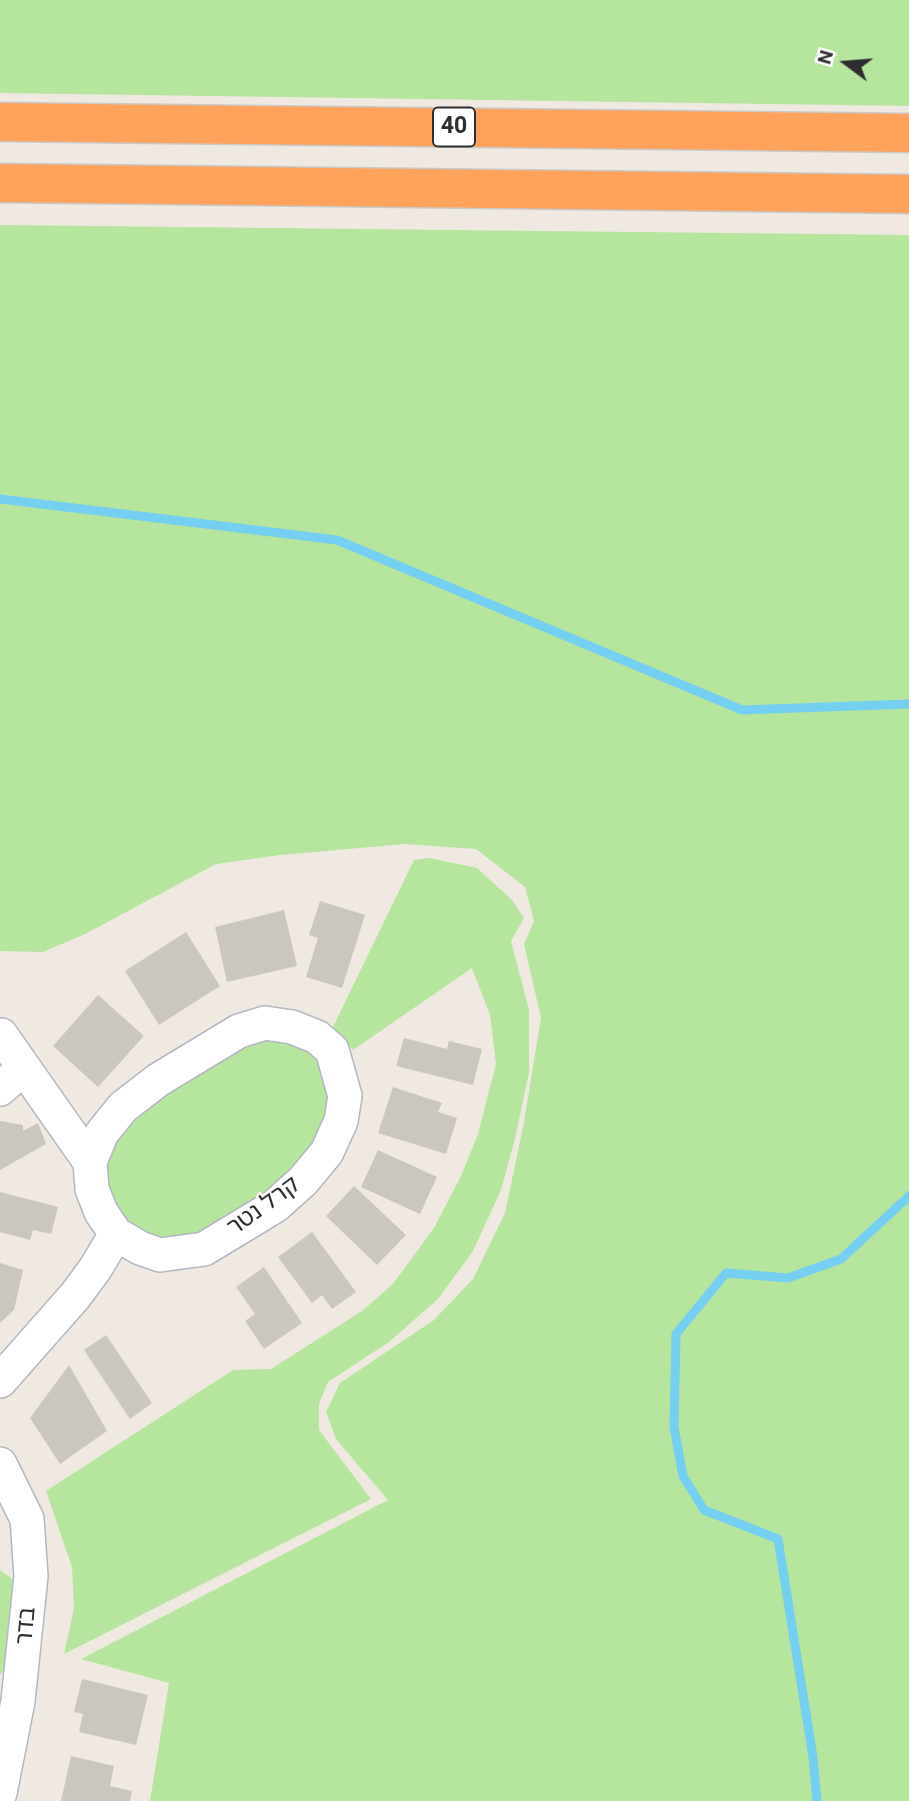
<!DOCTYPE html>
<meta charset="utf-8">
<style>
body{margin:0}
#map{position:relative;width:909px;height:1801px;overflow:hidden;background:#efe9e1;font-family:Roboto,sans-serif}
canvas{display:block}
.north{position:absolute;left:811px;top:28px;width:70px;height:70px;-webkit-text-stroke:5px #fff;paint-order:stroke;rotate:286deg;font-size:19px;font-weight:700;line-height:28px;text-align:center;color:#2e2e2e}
.north::after{content:'';display:block;margin:auto;width:24px;height:32px;background:#2e2e2e;clip-path:polygon(50% 0,100% 100%,50% 72%,0 100%)}
</style>
<div id="map">
<canvas width="909" height="1801"></canvas>
<div class="north">N</div>
</div>
<script>
const context = document.querySelector('canvas').getContext('2d');
context.lineJoin = 'round';
function paint(path, color) { context.fillStyle = color; context.fill(path, 'evenodd'); }
const poly = rows => new Path2D(rows.map(r => 'M' + r).join(''));
function trace(path, color, width, dash) { context.strokeStyle = color; context.lineWidth = width; context.lineCap = dash ? 'butt' : 'round'; context.setLineDash(dash || []); context.stroke(path); }
function label(font, color, halo, rows, align = 'center') {
  context.font = font + ' Roboto,"Noto Sans Hebrew",sans-serif'; context.lineWidth = 5; context.setLineDash([]); context.textBaseline = 'middle'; context.strokeStyle = halo; context.fillStyle = color; for (const [text, x, y, turn = 0] of rows) {
    context.save(); context.translate(x, y); context.rotate((+turn || 0) * Math.PI / 180); context.textAlign = isNaN(turn) ? turn : align; if (halo) context.strokeText(text, 0, 0); context.fillText(text, 0, 0); context.restore();
  }
}
const green = poly([
 [0,0,909,0,909,106,0,93],
 [0,225,909,235,909,1801,150,1801,169,1683,81,1659,388,1500,336,1439,326,1412,340,1383,434,1320,473,1279,505,1213,524,1122,541,1018,524,944,534,921,525,887,476,849,405,844,280,855,216,864,85,934,43,952,0,951],
 [429,858,477,868,512,900,524,918,511,941,529,1010,529,1072,515,1139,501,1190,473,1251,438,1299,389,1342,328,1382,319,1404,319,1430,371,1499,64,1654,74,1608,72,1567,46,1491,233,1370,271,1369,362,1311,393,1284,434,1228,461,1176,478,1134,496,1064,490,1015,472,968,353,1050,333,1027,414,860],
 [266,1035,311,1047,328,1075,330,1117,295,1173,200,1237,161,1243,124,1225,112,1207,102,1164,112,1139,164,1089],
 [0,1570,18,1583,9,1664,0,1675]
]);
const stream = poly([
 [0,499,337,540,742,710,909,704],
 [817,1801,813,1757,778,1539,704,1510,683,1476,674,1427,676,1334,726,1273,788,1278,841,1259,909,1196]
]);
const building = poly([
 [320,901,365,915,342,988,306,977,318,938,309,935],
 [284,910,297,966,227,982,215,927],
 [186,932,220,986,159,1025,125,971],
 [98,995,144,1036,98,1087,53,1046],
 [404,1038,447,1049,449,1041,482,1049,473,1085,396,1066],
 [393,1087,442,1103,438,1112,457,1118,446,1154,378,1133],
 [0,1121,23,1125,23,1131,38,1123,46,1144,0,1170],
 [378,1150,437,1177,420,1214,361,1187],
 [354,1186,406,1235,377,1265,326,1216],
 [0,1192,58,1207,51,1234,33,1230,30,1240,0,1232],
 [312,1232,356,1292,332,1309,322,1295,312,1303,278,1257],
 [0,1263,23,1270,14,1310,0,1323],
 [264,1267,302,1323,264,1349,245,1321,255,1314,236,1287],
 [106,1335,152,1403,130,1419,84,1350],
 [69,1365,107,1431,60,1464,30,1418],
 [82,1679,148,1695,136,1745,79,1732,83,1714,74,1712],
 [71,1756,114,1766,110,1786,132,1791,130,1801,61,1801]
]);
const street = poly([
 [265,1023,292,1027,317,1037,332,1050,345,1096,341,1121,327,1152,303,1181,275,1206,204,1249,160,1255,140,1248,116,1234,101,1212,92,1189,90,1162,102,1133,123,1107,158,1080,239,1031,265,1023],
 [1,1035,90,1162],
 [0,1089,24,1068],
 [0,1381,75,1296,95,1269,116,1234],
 [0,1464,27,1519,31,1576,18,1701,0,1793]
]);
const highway = poly([
 [0,122,909,133],
 [0,183,909,194]
]);
const shields = [
 [454,127,42]
];
const shieldNames = [
 ["40",454,127]
];
const streetNames = [
 ["קרל נטר",264,1207,-36],
 ["בדר",27,1626,-85]
];
paint(green, '#b6e59e');
trace(stream, '#75cff0', 9);
paint(building, '#cbc7bf');
trace(street, '#b4b7c1', 36);
trace(highway, '#c9c9c9', 41);
trace(street, '#fff', 33);
trace(highway, '#ffa35c', 38);
for (const [x, y, w] of shields) { const box = new Path2D(); box.roundRect(x - w / 2, y - 19.5, w, 39, 5); context.fillStyle = '#fff'; context.fill(box); trace(box, '#2e2e2e', 2); }
label('bold 23px', '#2e2e2e', null, shieldNames);
label('24px', '#2e2e2e', '#fff', streetNames);
</script>
